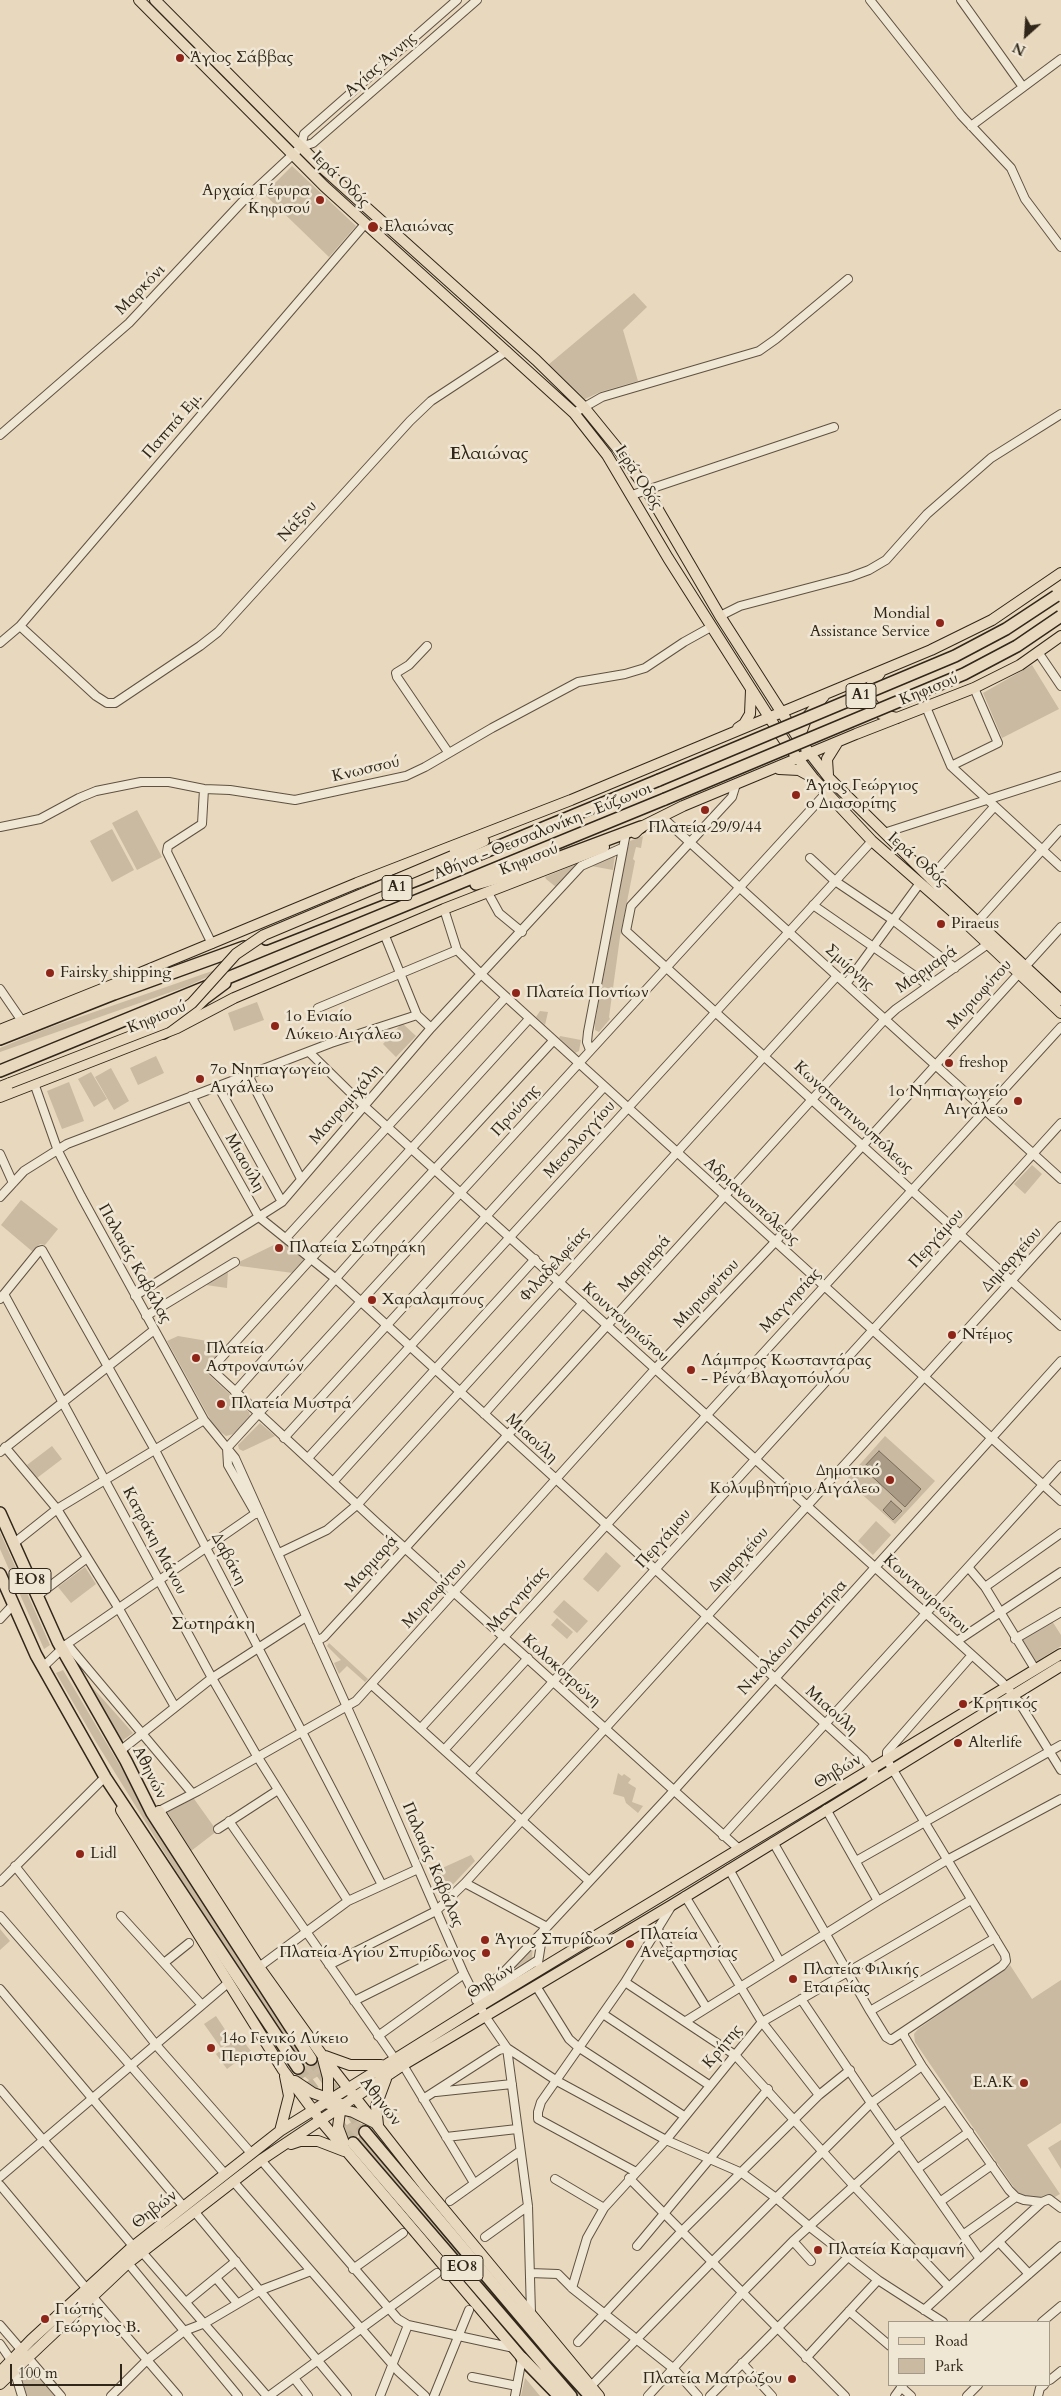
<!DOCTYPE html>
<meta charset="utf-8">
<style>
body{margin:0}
#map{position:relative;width:1061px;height:2396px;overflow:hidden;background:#e8d8bd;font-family:Cardo,serif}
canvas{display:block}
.legend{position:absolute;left:888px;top:2321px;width:162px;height:65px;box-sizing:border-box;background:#f0e6d4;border:1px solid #a39989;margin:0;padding:6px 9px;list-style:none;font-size:15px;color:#302619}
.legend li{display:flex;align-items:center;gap:10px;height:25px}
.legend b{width:25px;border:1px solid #a39989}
.north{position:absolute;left:1001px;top:10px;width:50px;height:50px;-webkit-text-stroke:4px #f0e6d4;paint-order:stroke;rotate:206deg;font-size:14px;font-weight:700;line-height:20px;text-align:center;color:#302619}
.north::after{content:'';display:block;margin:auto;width:18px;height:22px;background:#302619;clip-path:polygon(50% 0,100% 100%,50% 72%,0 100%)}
.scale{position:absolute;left:10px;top:2364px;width:112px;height:22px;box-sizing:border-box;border:2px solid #302619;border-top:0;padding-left:6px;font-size:15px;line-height:18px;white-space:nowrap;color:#302619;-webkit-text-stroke:4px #f0e6d4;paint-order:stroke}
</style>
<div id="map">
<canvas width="1061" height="2396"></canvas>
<ul class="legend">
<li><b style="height:6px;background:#e8d8bd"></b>Road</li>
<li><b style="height:14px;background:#c9baa1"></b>Park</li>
</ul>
<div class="north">N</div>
<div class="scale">100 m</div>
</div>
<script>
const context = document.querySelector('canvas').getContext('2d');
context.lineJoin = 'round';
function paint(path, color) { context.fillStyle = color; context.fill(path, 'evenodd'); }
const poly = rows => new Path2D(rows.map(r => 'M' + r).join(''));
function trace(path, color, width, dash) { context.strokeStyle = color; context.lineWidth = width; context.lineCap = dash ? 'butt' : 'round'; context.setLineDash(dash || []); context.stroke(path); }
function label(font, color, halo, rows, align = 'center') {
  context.font = font + ' Cardo,serif'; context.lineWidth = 5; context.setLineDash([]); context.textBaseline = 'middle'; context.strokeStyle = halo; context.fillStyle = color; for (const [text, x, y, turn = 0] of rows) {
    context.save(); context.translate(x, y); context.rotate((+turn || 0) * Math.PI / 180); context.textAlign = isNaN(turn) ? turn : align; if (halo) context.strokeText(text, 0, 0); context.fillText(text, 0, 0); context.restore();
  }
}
const green = poly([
 [292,166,356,226,329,257,264,194],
 [634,293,647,307,623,330,638,381,600,392,583,400,548,365],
 [1032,665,1059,709,1002,738,983,693],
 [137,810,162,857,137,870,112,823],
 [112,829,134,870,112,882,90,841],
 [643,836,641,848,636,847,633,859,635,861,620,937,609,1017,610,1019,599,1032,595,1030,595,1023,625,857,630,841],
 [615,854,613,870,591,866],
 [574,865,576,865,556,887,546,879,545,877],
 [241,961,188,986,0,1052,0,1048,48,1028],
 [257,1002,264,1020,234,1031,228,1013],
 [540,1011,548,1012,545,1025,536,1017],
 [402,1023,416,1036,396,1057,383,1044],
 [560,1036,581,1040,579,1051,575,1053,559,1038],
 [156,1056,164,1073,138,1085,130,1068],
 [111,1068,129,1101,114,1110,95,1077],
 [91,1072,107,1099,94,1107,78,1079],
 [69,1082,84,1121,62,1129,47,1091],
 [1032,1165,1042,1174,1025,1194,1014,1184],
 [21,1200,58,1229,45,1245,40,1244,33,1252,1,1225],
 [282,1241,304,1257,303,1262,293,1273,240,1266,239,1262],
 [228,1270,227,1288,206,1285],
 [178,1336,225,1344,206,1369,208,1374,249,1412,250,1416,233,1434,226,1436,215,1428,167,1341],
 [260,1423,275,1436,243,1451,239,1449,238,1445],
 [885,1436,935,1481,895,1524,846,1480],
 [52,1446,62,1459,37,1478,27,1465],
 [876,1521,891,1535,873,1555,858,1541],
 [0,1532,50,1645,44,1649,0,1549],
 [606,1552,621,1566,598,1592,583,1579],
 [85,1567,96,1584,71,1603,58,1587],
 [564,1600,588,1621,577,1633,553,1612],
 [557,1618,573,1632,567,1639,551,1625],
 [1052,1621,1061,1635,1061,1646,1036,1662,1022,1639],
 [329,1643,368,1679,365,1682,347,1666,339,1674,334,1663,341,1660,327,1646],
 [63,1670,182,1870,308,2062,303,2066,177,1873,96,1742,56,1673],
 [85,1679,133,1733,122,1741,114,1731],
 [618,1773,622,1776,624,1774,631,1779,628,1783,636,1788,632,1802,643,1806,638,1813,626,1803,624,1797,613,1794],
 [192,1796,217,1831,191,1851,166,1810],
 [471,1855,475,1861,444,1894,439,1893,429,1874],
 [0,1929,10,1941,0,1950],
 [533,1946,532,1958,513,1969,513,1967],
 [1010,1965,1032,1999,1061,1980,1061,2123,1027,2145,1060,2194,1053,2198,1032,2198,1017,2192,915,2042,914,2034,918,2029],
 [216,2016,232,2040,221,2048,204,2024],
 [239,2036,251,2051,227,2069,216,2054],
 [316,2059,323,2073,310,2081,298,2071],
 [356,2119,366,2129,350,2142,344,2127],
 [362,2135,585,2396,576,2396,546,2361,357,2139],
 [1061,2140,1061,2169,1048,2148],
 [27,2370,33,2371,55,2396,27,2396,22,2378],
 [525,2378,526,2379,540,2396,521,2396]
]);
const water = poly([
 [879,1451,921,1489,905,1507,863,1468,879,1451],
 [891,1501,902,1511,893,1520,883,1510,891,1501]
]);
const highwayTunnel = poly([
 [311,2059,365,2132],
 [298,2068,319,2097],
 [336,2120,353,2143]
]);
const minor = poly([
 [870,0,961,115,1011,168,1025,199,1061,247],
 [961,0,1023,87],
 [971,126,1061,59],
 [301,147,304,134,457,0],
 [574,413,602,397,759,351,776,339,848,279],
 [0,435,129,323,243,201,301,147,313,143,477,0],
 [632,495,834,427],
 [720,616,740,606,850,577,869,570,886,560,927,514,991,458,1061,414],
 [20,626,96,696,107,703,115,703,200,646,218,632,410,421,431,401,507,351],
 [0,643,20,626,365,224],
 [427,646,409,665,396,673,397,677,448,752],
 [1038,652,1061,686],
 [926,707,951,766,1061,867],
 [951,766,998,743,974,688],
 [736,784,732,797,631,906,626,931,1061,1326],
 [204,789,202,824,168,846,167,852,212,944],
 [663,818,1061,1179],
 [0,827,40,819,79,798,96,791,141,782,169,782,204,789,230,790,295,800,406,776,425,767,492,728,578,682,625,674,645,668,684,642,711,627],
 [884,833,1061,776],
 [810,858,835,881,893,920,955,968],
 [930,878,994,807],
 [488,893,499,913,522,932],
 [813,905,928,985],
 [444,909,457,950,482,975,1061,1501],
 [978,921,1061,829],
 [385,936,417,1015,431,1028],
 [846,984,920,883],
 [0,989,22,1021],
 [318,1008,457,950],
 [529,1019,211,1369,377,1523,739,1849],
 [590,1050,587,1042,588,1032,625,838],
 [309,1052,363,1105,1002,1682,1019,1702,1061,1770],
 [248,1075,301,1179],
 [34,1083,58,1151,81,1196,204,1420,235,1458,369,1756,464,1974,485,2016,507,2048,528,2206,531,2313],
 [218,1086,282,1202],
 [191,1096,259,1217,336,1279,864,1759,874,1772,870,1782],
 [0,1154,13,1183],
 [0,1197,24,1171,67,1144,331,1043,417,1015],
 [286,1238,506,997],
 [4,1294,212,1678,257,1756,348,1901],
 [135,1296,282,1202,431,1028,581,866,622,848],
 [0,1299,39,1251,42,1250,155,1450,382,1885],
 [146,1316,235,1262],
 [235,1392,376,1233,553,1041],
 [484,1414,583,1303],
 [284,1438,604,1087],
 [5,1447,57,1509,119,1609,175,1707],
 [227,1448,826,793],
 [227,1448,228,1465,256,1514],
 [0,1452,154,1330],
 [308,1458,872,841],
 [333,1482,535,1259],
 [13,1544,57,1509,204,1420],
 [279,1553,327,1530,358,1504,837,976],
 [968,1567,985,1587,1035,1669],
 [985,1587,1061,1533],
 [37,1596,87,1558],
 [0,1619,13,1605],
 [1015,1639,1061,1612],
 [317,1641,324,1637,359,1599,885,1019,896,1009,988,944],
 [957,1641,1061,1572],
 [67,1644,192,1793],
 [43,1667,67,1644,259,1511],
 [372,1685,589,1881],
 [421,1728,1061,1027],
 [445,1749,528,1658],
 [120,1751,212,1678,306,1617],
 [470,1773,1061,1123],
 [826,1809,878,1901],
 [159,1811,198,1791,356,1701,655,1369,775,1242,1061,927],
 [229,1821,395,2059],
 [218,1829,278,1790],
 [723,1836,1061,1465],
 [773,1842,870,2011,886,2037,891,2040,1002,1966,1006,1961,1005,1955,887,1760,887,1752,972,1655],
 [856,1861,1061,1745],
 [15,1866,157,2046,251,2153],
 [729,1869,780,1962],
 [0,1882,105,1777],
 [465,1883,547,1927],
 [685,1896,762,2022,819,2095],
 [0,1916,225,2174],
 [121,1916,202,2005],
 [658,1930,706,2007],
 [164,1963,189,1943],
 [538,1963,543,1931],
 [329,1965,436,1911,465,1883,1061,1226],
 [259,1967,348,1901,418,1869],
 [625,1982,735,2055,853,2185,949,2287],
 [536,1986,569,2039,578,2047,684,2116],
 [0,1989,184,2207],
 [473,1993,501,1975,547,1927,669,1796,1061,1361],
 [801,1999,871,2103,980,2259],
 [476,2000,538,1960],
 [354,2001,454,1951],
 [870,2011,995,1938],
 [603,2014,709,2085],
 [686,2021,878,1901,947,1860,1061,1799],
 [904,2032,904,2036,922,2066,1009,2190,1016,2197,1024,2200,1042,2202,1049,2199,1061,2208],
 [378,2036,464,1974],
 [507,2048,557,2081,666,2140,742,2173,776,2198,810,2227,878,2280,943,2322],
 [403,2065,474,2183],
 [0,2089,133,2246],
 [436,2092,512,2084],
 [423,2099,499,2050,507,2048],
 [895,2136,946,2100],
 [446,2137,517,2129],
 [261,2160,398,2319,408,2325,514,2348],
 [917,2169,969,2132],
 [636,2172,538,2119,538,2112,541,2102,625,1982,671,1907],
 [0,2177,228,1983],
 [629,2178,845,2396],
 [555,2179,604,2208],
 [233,2181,398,2371,425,2396],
 [0,2185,86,2288],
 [450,2201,520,2151],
 [941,2201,992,2165],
 [194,2211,347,2396],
 [964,2234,1016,2197],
 [485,2237,528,2206],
 [793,2241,811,2261],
 [999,2242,1029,2274],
 [637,2246,768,2089],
 [142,2252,267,2396],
 [128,2263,238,2396],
 [353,2269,403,2233],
 [530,2273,558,2274,572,2288,674,2369,698,2396],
 [216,2278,237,2303],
 [572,2288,587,2238,604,2208,666,2140,762,2022,971,1900],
 [92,2296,178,2396],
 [186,2302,236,2261],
 [924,2310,1042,2202],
 [849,2311,890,2346],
 [974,2322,1061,2246],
 [1042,2322,1061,2306],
 [0,2325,61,2396],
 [578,2342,681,2232,819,2095,850,2070],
 [0,2344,11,2360,22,2396],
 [806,2358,878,2280],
 [742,2363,772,2396],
 [472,2377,517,2386],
 [294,2378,308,2396],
 [1050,2380,1061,2371],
 [591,2386,711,2263,871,2103,922,2066],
 [901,2387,911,2396],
 [111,2396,147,2360,184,2331,205,2323,261,2290,311,2271],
 [269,2396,437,2273],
 [380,2396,408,2325],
 [434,2396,469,2310],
 [515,2396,522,2358],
 [648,2396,741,2294,793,2241,900,2144],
 [710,2396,848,2257],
 [895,2396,903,2385],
 [967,2396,978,2385],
 [1038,2396,1040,2388,1044,2385]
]);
const major = poly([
 [139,0,324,186,574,413,607,455,668,558,769,717,786,743,814,779,872,841,969,926,1061,1013],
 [155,0,317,163,536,360,583,406,618,449,646,489,720,616,798,738,829,778,930,878,1061,1000],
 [880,673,870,687,869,695,871,702,881,714,897,718],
 [738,728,744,724,750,714,751,690],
 [798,741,807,717,824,696],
 [779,769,799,770,810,776],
 [828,775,827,759,837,743],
 [635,833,641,827,683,806,856,734,974,688,1020,665,1061,636],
 [452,856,484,841],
 [140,973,357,883,571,800,931,650,992,620,1061,573],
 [0,1030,127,979],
 [0,1087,10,1083],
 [0,1097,177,1028,234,998,444,909,604,847],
 [121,1810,283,2070,321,2121,522,2358],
 [159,1811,259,1967,322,2055,423,2184,599,2396],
 [325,2056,350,2065,381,2065],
 [323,2059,328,2078,328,2104],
 [295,2081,313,2093,333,2100],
 [341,2104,338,2127,344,2143],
 [336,2108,353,2112,373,2122],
 [378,2125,376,2106,386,2079],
 [280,2131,289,2096,285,2076],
 [291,2144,300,2141,318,2141,344,2151],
 [0,2372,31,2340,130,2249,280,2131,480,2006,1061,1654],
 [0,2384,128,2263,261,2160,403,2065,672,1905,1061,1666]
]);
const highway = poly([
 [476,884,526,870,641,827],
 [266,939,422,878,659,780],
 [119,982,149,974],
 [163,1033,180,1022,205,998,225,983],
 [0,1039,114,994,244,947],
 [0,1071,665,799],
 [0,1513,58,1642,126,1761,152,1813,311,2059],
 [0,1574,36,1655,105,1777,298,2068],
 [365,2132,553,2355,590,2396],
 [353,2143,571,2396],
 [522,2358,559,2396]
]);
const majorBridge = poly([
 [10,1083,165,1023,192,1003,236,954,264,935,452,856]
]);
const highwayBridge = poly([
 [659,780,955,656,1006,629,1056,596],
 [665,799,964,674,1017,646,1061,616]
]);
const markers = [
 [180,58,5,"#8f2418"],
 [320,200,5,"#8f2418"],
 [373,227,6,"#8f2418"],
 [940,623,5,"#8f2418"],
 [796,795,5,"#8f2418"],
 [705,810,5,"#8f2418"],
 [941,924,5,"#8f2418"],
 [50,973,5,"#8f2418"],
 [516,993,5,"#8f2418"],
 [275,1026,5,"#8f2418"],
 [949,1063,5,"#8f2418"],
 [200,1079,5,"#8f2418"],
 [1018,1101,5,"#8f2418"],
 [279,1248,5,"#8f2418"],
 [372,1300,5,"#8f2418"],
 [952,1335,5,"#8f2418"],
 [196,1358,5,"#8f2418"],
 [691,1370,5,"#8f2418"],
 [221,1404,5,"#8f2418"],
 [890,1480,5,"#8f2418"],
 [963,1704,5,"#8f2418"],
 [958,1743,5,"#8f2418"],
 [80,1854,5,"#8f2418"],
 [485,1940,5,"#8f2418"],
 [630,1944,5,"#8f2418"],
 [486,1953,5,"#8f2418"],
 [793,1979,5,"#8f2418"],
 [211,2048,5,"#8f2418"],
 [1024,2083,5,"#8f2418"],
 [818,2250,5,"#8f2418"],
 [45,2319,5,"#8f2418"],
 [792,2379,5,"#8f2418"]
];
const shields = [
 [861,696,30],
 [397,888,30],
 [30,1581,42],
 [462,2268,42]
];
const shieldNames = [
 ["Α1",861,696],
 ["Α1",397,888],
 ["ΕΟ8",30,1581],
 ["ΕΟ8",462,2268]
];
const poiNames = [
 ["Άγιος Σάββας",190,58],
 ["Αρχαία Γέφυρα",310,191,"right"],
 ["Κηφισού",310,209,"right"],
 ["Ελαιώνας",384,227],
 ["Mondial",930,614,"right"],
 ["Assistance Service",930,632,"right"],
 ["Άγιος Γεώργιος",806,786],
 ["ο Διασορίτης",806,804],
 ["Πλατεία 29/9/44",705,828,"center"],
 ["Piraeus",951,924],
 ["Fairsky shipping",60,973],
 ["Πλατεία Ποντίων",526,993],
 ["1ο Ενιαίο",285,1017],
 ["Λύκειο Αιγάλεω",285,1035],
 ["freshop",959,1063],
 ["7ο Νηπιαγωγείο",210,1070],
 ["Αιγάλεω",210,1088],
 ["1ο Νηπιαγωγείο",1008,1092,"right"],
 ["Αιγάλεω",1008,1110,"right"],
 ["Πλατεία Σωτηράκη",289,1248],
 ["Χαραλαμπους",382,1300],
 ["Ντέμος",962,1335],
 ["Πλατεία",206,1349],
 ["Αστροναυτών",206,1367],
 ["Λάμπρος Κωσταντάρας",701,1361],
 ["- Ρένα Βλαχοπόυλου",701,1379],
 ["Πλατεία Μυστρά",231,1404],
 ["Δημοτικό",880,1471,"right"],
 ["Κολυμβητήριο Αιγάλεω",880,1489,"right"],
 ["Κρητικός",973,1704],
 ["Alterlife",968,1743],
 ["Lidl",90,1854],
 ["Πλατεία",640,1935],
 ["Ανεξαρτησίας",640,1953],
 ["Άγιος Σπυρίδων",495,1940],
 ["Πλατεία Αγίου Σπυρίδωνος",476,1953,"right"],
 ["Πλατεία Φιλικής",803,1970],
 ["Εταιρείας",803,1988],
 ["14ο Γενικό Λύκειο",221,2039],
 ["Περιστερίου",221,2057],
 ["E.A.K",1014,2083,"right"],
 ["Πλατεία Καραμανή",828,2250],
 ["Γιώτης",55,2310],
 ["Γεώργιος Β.",55,2328],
 ["Πλατεία Ματρώζου",782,2379,"right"]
];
const streetNames = [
 ["Αγίας Άννης",381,65,-41],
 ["Ιερά Οδός",340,180,44],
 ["Μαρκόνι",141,290,-46],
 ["Παππά Εμ.",173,426,-49],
 ["Ιερά Οδός",638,478,57],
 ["Νάξου",298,522,-48],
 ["Κηφισού",929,690,-22],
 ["Κνωσσού",366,770,-13],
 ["Αθήνα - Θεσσαλονίκη - Εύζωνοι",543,832,-22],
 ["Κηφισού",529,860,-22],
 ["Ιερά Οδός",917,860,41],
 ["Σμύρνης",849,968,42],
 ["Μαρμαρά",927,970,-35],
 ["Μυριοφύτου",980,995,-48],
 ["Κηφισού",157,1018,-22],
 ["Μαυρομιχάλη",346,1105,-49],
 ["Προύσης",516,1111,-48],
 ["Κωνσταντινουπόλεως",853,1118,43],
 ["Μεσολογγίου",580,1140,-48],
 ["Μιαούλη",244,1163,61],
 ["Αδριανουπόλεως",751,1202,42],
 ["Περγάμου",937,1239,-48],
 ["Δημαρχείου",1012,1260,-48],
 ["Παλαιάς Καβάλας",134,1264,61],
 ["Μαρμαρά",645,1264,-48],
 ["Φιλαδελφείας",555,1265,-48],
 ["Μυριοφύτου",707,1294,-47],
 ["Μαγνησίας",791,1301,-47],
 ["Κουντουριώτου",625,1323,42],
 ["Μιαούλη",531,1439,43],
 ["Περγάμου",664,1539,-48],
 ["Κατράκη Μάνου",154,1541,62],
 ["Δαβάκη",228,1559,62],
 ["Δημαρχείου",739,1560,-48],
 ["Μαρμαρά",372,1564,-48],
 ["Μυριοφύτου",435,1594,-48],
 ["Κουντουριώτου",926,1595,42],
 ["Μαγνησίας",518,1600,-48],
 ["Νικολάου Πλαστήρα",793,1638,-47],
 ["Κολοκοτρώνη",561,1671,42],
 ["Μιαούλη",831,1711,42],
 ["Θηβών",838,1772,-31],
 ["Αθηνών",149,1773,63],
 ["Παλαιάς Καβάλας",432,1865,67],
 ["Θηβών",491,1982,-32],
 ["Κρήτης",723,2047,-50],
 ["Αθηνών",380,2102,52],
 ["Θηβών",155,2210,-38]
];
const neighbourhoodNames = [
 ["Ελαιώνας",489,455],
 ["Σωτηράκη",213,1625]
];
paint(green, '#c9baa1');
paint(water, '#a99b85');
trace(water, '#796c5a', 1);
trace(highwayTunnel, '#c3b49c', 11, [11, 5.5]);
trace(minor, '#5e5242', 10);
trace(major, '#302619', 12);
trace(highway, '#302619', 14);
trace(minor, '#f0e6d4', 8);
trace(major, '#e8d8bd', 10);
trace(highway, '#e8d8bd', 11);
trace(majorBridge, '#302619', 12, []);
trace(highwayBridge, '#302619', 14, []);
trace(majorBridge, '#e8d8bd', 10);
trace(highwayBridge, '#e8d8bd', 11);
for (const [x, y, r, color] of markers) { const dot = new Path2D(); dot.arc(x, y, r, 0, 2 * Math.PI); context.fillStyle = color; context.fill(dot); trace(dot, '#f0e6d4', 2); }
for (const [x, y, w] of shields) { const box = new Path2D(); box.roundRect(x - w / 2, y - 12.5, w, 25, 4); context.fillStyle = '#f0e6d4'; context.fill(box); trace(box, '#302619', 1); }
label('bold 15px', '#302619', null, shieldNames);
label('16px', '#302619', '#f0e6d4', poiNames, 'left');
label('16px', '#302619', '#f0e6d4', streetNames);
label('bold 18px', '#302619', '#f0e6d4', neighbourhoodNames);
</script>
